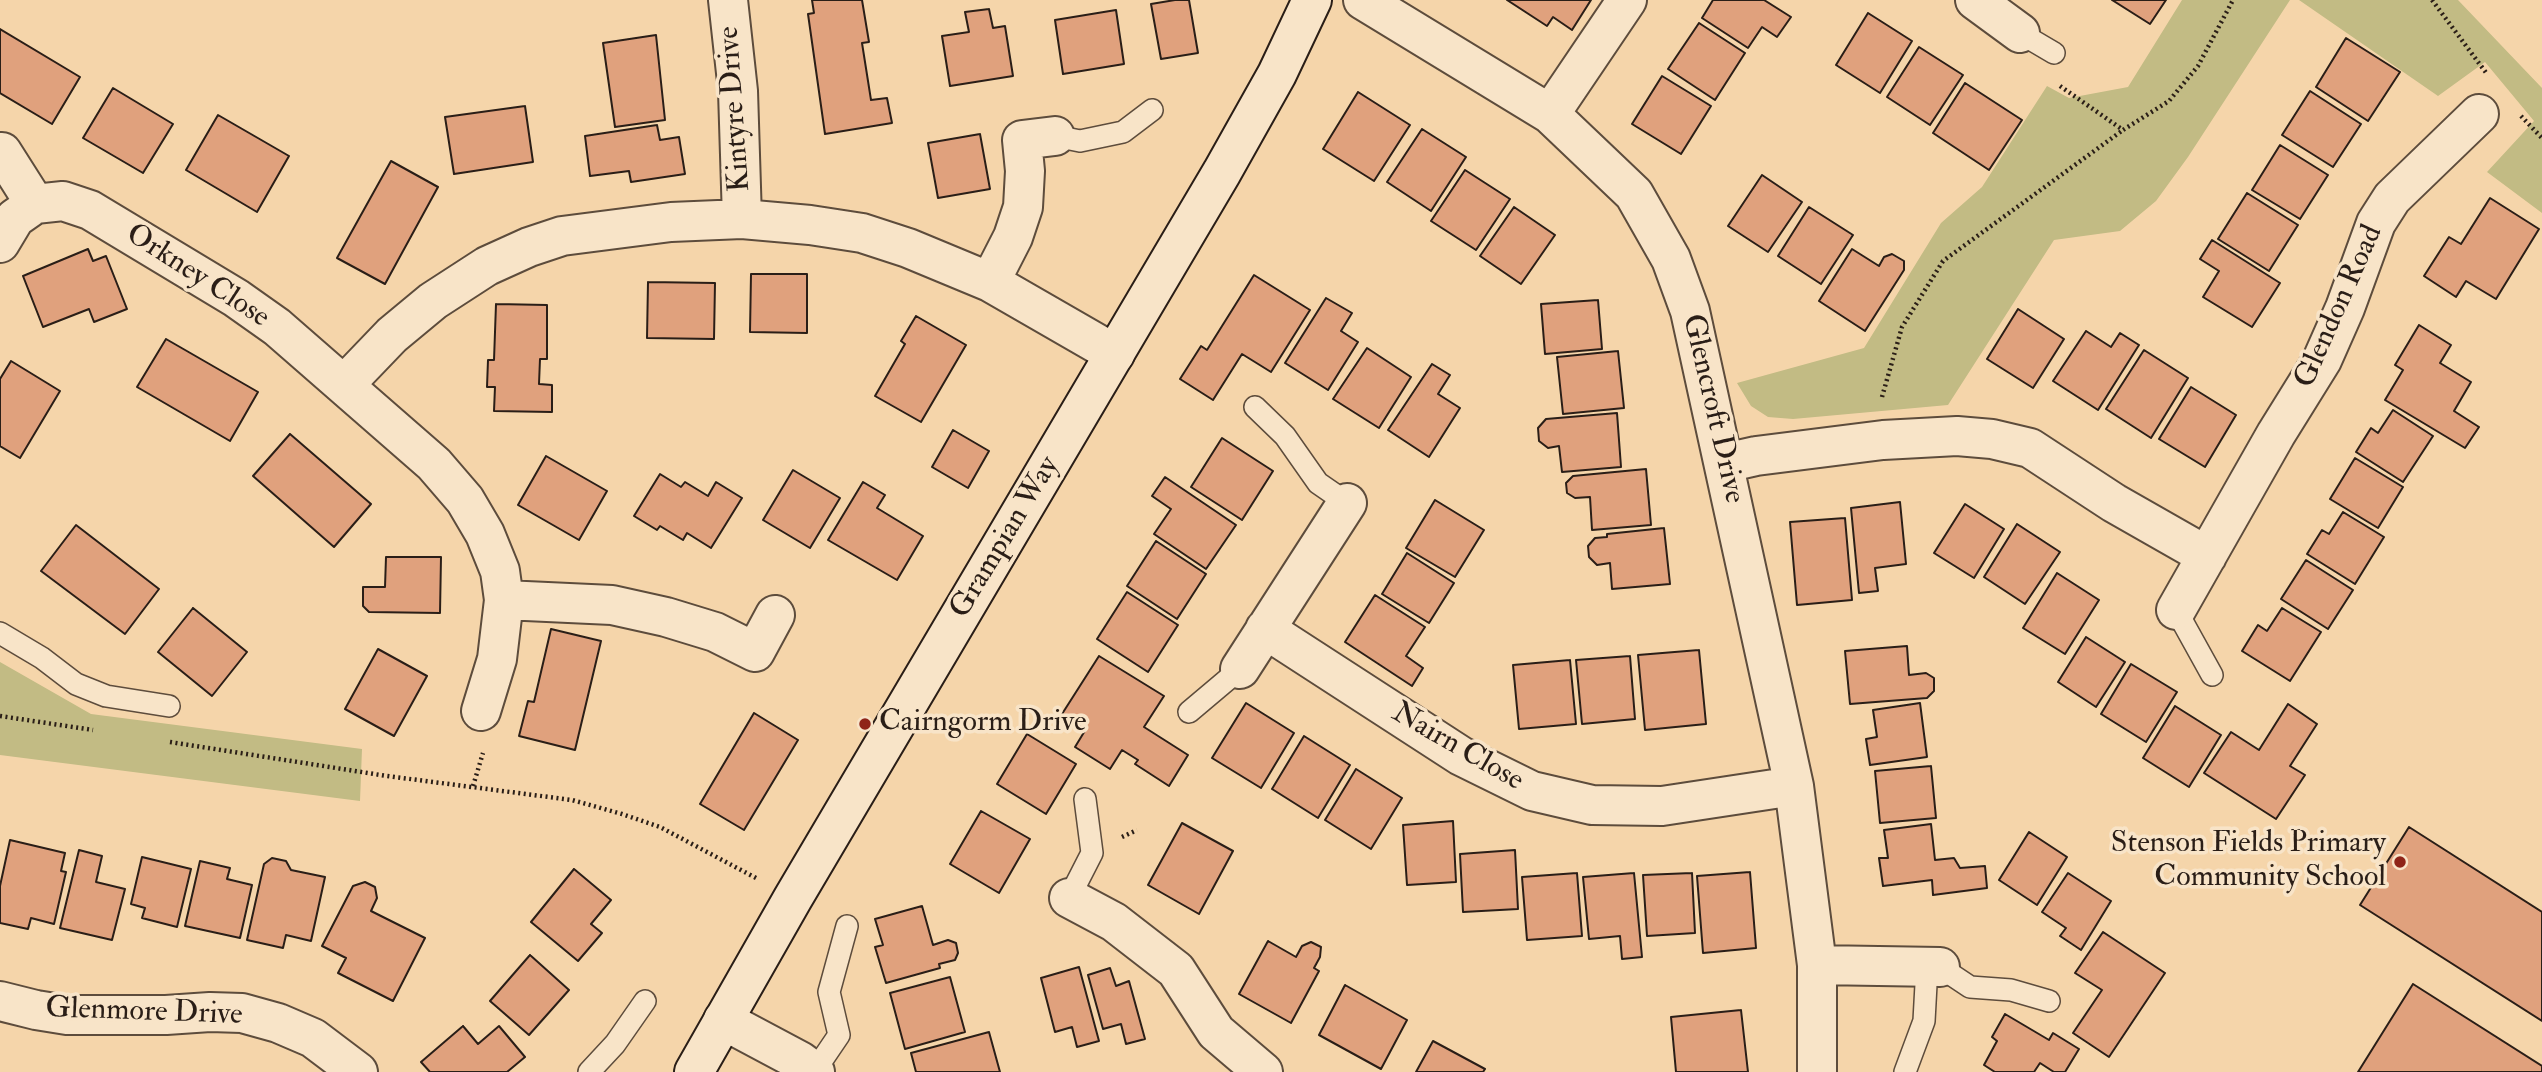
<!DOCTYPE html>
<style>
body{margin:0}
canvas{display:block;background:#f5d5aa}
</style>
<canvas width="2542" height="1072"></canvas>
<script>
const context = document.querySelector('canvas').getContext('2d');
context.lineJoin = 'round';
function paint(path, color) { context.fillStyle = color; context.fill(path, 'evenodd'); }
const poly = rows => new Path2D(rows.map(r => 'M' + r).join(''));
function trace(path, color, width, dash) { context.strokeStyle = color; context.lineWidth = width; context.lineCap = dash ? 'butt' : 'round'; context.setLineDash(dash || []); context.stroke(path); }
function label(font, color, halo, rows, align = 'center') {
  context.font = font + ' "IM FELL Double Pica",serif'; context.lineWidth = 7; context.setLineDash([]); context.textBaseline = 'middle'; context.strokeStyle = halo; context.fillStyle = color; for (const [text, x, y, turn = 0] of rows) {
    context.save(); context.translate(x, y); context.rotate((+turn || 0) * Math.PI / 180); context.textAlign = isNaN(turn) ? turn : align; if (halo) context.strokeText(text, 0, 0); context.fillText(text, 0, 0); context.restore();
  }
}
const green = poly([
 [2182,0,2290,0,2188,157,2156,201,2120,231,2054,240,1948,405,1793,419,1768,417,1751,406,1737,383,1864,348,1941,223,1982,187,2047,86,2069,98,2128,87],
 [2299,0,2458,0,2542,88,2542,213,2487,172,2534,121,2485,62,2438,96],
 [0,662,91,714,362,749,360,801,0,755]
]);
const building = poly([
 [812,0,862,0,869,42,862,43,871,100,887,98,892,123,825,134,808,14,814,13,812,0],
 [1175,0,1189,0,1198,53,1161,59,1151,4,1175,0],
 [1507,0,1591,0,1572,30,1553,17,1547,26,1507,0],
 [1713,0,1764,0,1791,17,1777,37,1762,27,1748,48,1702,18,1713,0],
 [2112,0,2166,0,2150,24,2112,0],
 [989,9,993,28,1005,26,1013,76,950,86,942,36,969,32,965,12,989,9],
 [1116,10,1124,64,1063,74,1055,20,1116,10],
 [1868,13,1912,41,1880,93,1836,65,1868,13],
 [1699,23,1745,53,1715,100,1668,69,1699,23],
 [0,29,80,77,52,124,0,93,0,29],
 [656,35,665,120,615,127,603,43,656,35],
 [2346,38,2400,72,2368,121,2316,87,2346,38],
 [1919,47,1963,75,1930,125,1887,97,1919,47],
 [1662,76,1711,106,1681,154,1632,124,1662,76],
 [1965,83,2022,120,1989,170,1933,133,1965,83],
 [113,88,173,124,143,173,83,138,113,88],
 [2310,91,2361,124,2333,167,2282,135,2310,91],
 [1358,92,1410,125,1374,181,1323,149,1358,92],
 [525,106,533,162,454,174,445,117,525,106],
 [218,115,289,156,257,212,186,170,218,115],
 [657,125,660,140,679,137,685,174,631,182,629,171,590,176,585,136,657,125],
 [1422,129,1466,157,1431,211,1387,182,1422,129],
 [980,134,990,189,938,198,928,143,980,134],
 [2280,145,2328,175,2300,219,2252,190,2280,145],
 [391,161,438,187,385,284,337,258,391,161],
 [1465,170,1510,199,1476,250,1431,221,1465,170],
 [1762,175,1802,202,1768,252,1728,226,1762,175],
 [2247,193,2298,225,2269,271,2218,239,2247,193],
 [2490,198,2539,229,2496,299,2466,281,2456,297,2424,276,2449,237,2461,244,2490,198],
 [1514,207,1555,235,1521,284,1480,256,1514,207],
 [1809,207,1853,235,1821,284,1778,256,1809,207],
 [2212,240,2280,283,2252,327,2203,297,2219,271,2200,259,2212,240],
 [88,249,93,261,106,256,127,309,94,322,89,309,43,327,23,276,88,249],
 [1852,249,1879,266,1884,257,1892,254,1904,261,1904,270,1865,331,1819,301,1852,249],
 [751,274,807,274,807,333,750,332,751,274],
 [1254,275,1310,310,1271,372,1242,354,1213,400,1180,379,1201,346,1207,350,1254,275],
 [648,282,715,283,714,339,647,338,648,282],
 [1326,298,1352,313,1341,331,1358,342,1328,390,1285,363,1326,298],
 [1598,300,1602,349,1545,354,1541,304,1598,300],
 [496,304,547,305,547,359,540,359,539,384,552,385,552,412,494,411,495,387,487,387,488,360,494,360,496,304],
 [2018,309,2064,339,2033,388,1987,359,2018,309],
 [916,316,966,345,921,422,875,396,905,344,901,341,916,316],
 [2419,325,2451,345,2440,363,2471,382,2454,411,2479,427,2465,448,2385,400,2403,370,2395,365,2419,325],
 [2086,331,2111,347,2120,333,2139,345,2098,410,2053,381,2086,331],
 [166,339,258,392,230,441,137,387,166,339],
 [1367,348,1411,377,1379,428,1333,399,1367,348],
 [2144,350,2188,378,2151,438,2106,409,2144,350],
 [1618,351,1624,408,1563,414,1557,357,1618,351],
 [11,361,60,391,20,458,0,446,0,379,11,361],
 [1432,364,1450,375,1438,394,1460,408,1429,457,1388,430,1432,364],
 [2191,387,2236,415,2205,467,2159,439,2191,387],
 [2393,410,2433,436,2403,482,2356,452,2371,428,2378,433,2393,410],
 [1617,413,1621,467,1562,472,1559,446,1548,448,1539,441,1538,428,1546,419,1617,413],
 [953,430,989,451,968,488,932,467,953,430],
 [290,434,371,504,334,547,253,476,290,434],
 [1222,438,1273,471,1242,520,1191,487,1222,438],
 [546,456,607,491,579,540,518,505,546,456],
 [2355,458,2403,487,2378,528,2330,499,2355,458],
 [1646,469,1651,525,1592,530,1590,497,1575,498,1567,493,1566,483,1573,476,1646,469],
 [793,470,840,498,810,548,763,520,793,470],
 [660,474,681,487,685,482,708,496,716,482,742,498,711,548,687,533,683,540,660,526,657,530,634,516,660,474],
 [1165,477,1236,525,1206,569,1154,534,1171,509,1152,496,1165,477],
 [863,482,885,495,877,508,923,536,897,580,828,540,863,482],
 [1435,500,1484,530,1455,577,1406,548,1435,500],
 [1900,502,1906,564,1875,568,1878,591,1859,593,1851,508,1900,502],
 [1965,504,2004,529,1974,578,1934,553,1965,504],
 [2343,512,2384,537,2355,584,2307,554,2322,530,2329,534,2343,512],
 [1845,518,1852,600,1797,605,1790,522,1845,518],
 [2017,524,2060,552,2025,604,1984,577,2017,524],
 [76,525,159,589,125,634,41,571,76,525],
 [1664,528,1670,584,1612,589,1610,563,1597,565,1589,557,1588,546,1595,538,1607,537,1607,534,1664,528],
 [1156,541,1206,574,1177,619,1127,586,1156,541],
 [1407,553,1454,583,1429,623,1382,594,1407,553],
 [386,557,441,557,440,613,369,612,363,606,363,587,385,587,386,557],
 [2306,560,2353,590,2328,629,2281,599,2306,560],
 [2057,573,2099,600,2065,654,2023,628,2057,573],
 [1127,592,1178,625,1148,672,1097,639,1127,592],
 [1375,595,1425,627,1406,656,1423,668,1412,686,1345,642,1375,595],
 [193,608,247,652,212,696,158,652,193,608],
 [2282,608,2321,632,2290,681,2242,651,2258,625,2267,631,2282,608],
 [551,629,601,641,575,750,519,736,528,701,534,702,551,629],
 [2086,637,2125,662,2096,707,2058,682,2086,637],
 [1907,646,1909,675,1926,673,1934,678,1934,691,1927,698,1850,704,1845,651,1907,646],
 [378,649,427,676,394,736,345,709,378,649],
 [1699,650,1706,724,1645,730,1638,655,1699,650],
 [1099,656,1164,696,1144,727,1188,755,1169,786,1135,764,1138,760,1122,750,1110,769,1075,747,1086,729,1062,714,1099,656],
 [1630,656,1635,719,1582,724,1576,660,1630,656],
 [1570,660,1576,724,1519,729,1513,665,1570,660],
 [2131,664,2177,692,2146,742,2101,714,2131,664],
 [1246,703,1294,733,1261,788,1212,758,1246,703],
 [1920,703,1927,757,1870,765,1866,739,1877,737,1873,710,1920,703],
 [2288,704,2317,724,2290,766,2305,775,2276,819,2204,773,2231,732,2259,750,2288,704],
 [2175,706,2221,735,2189,787,2143,758,2175,706],
 [754,713,798,740,744,830,700,804,754,713],
 [1027,734,1076,764,1046,814,997,784,1027,734],
 [1304,736,1350,765,1318,818,1272,789,1304,736],
 [1931,766,1936,818,1880,823,1875,771,1931,766],
 [1356,769,1402,798,1371,849,1325,820,1356,769],
 [981,811,1030,839,999,893,950,864,981,811],
 [1453,821,1456,882,1407,885,1403,825,1453,821],
 [1182,823,1233,851,1199,914,1148,885,1182,823],
 [1931,824,1935,860,1954,858,1960,868,1985,866,1987,888,1933,895,1932,880,1883,886,1879,858,1888,858,1884,830,1931,824],
 [2409,827,2542,912,2542,1021,2360,905,2409,827],
 [2029,832,2067,857,2037,905,1999,880,2029,832],
 [10,840,65,853,61,871,66,872,54,924,31,918,28,929,0,923,0,886,10,840],
 [79,850,102,856,96,882,125,889,112,940,60,928,79,850],
 [1515,850,1518,909,1463,912,1460,854,1515,850],
 [142,857,191,869,177,927,142,918,145,908,131,904,142,857],
 [272,858,286,861,291,870,325,877,311,941,286,935,283,948,247,940,264,864,272,858],
 [200,861,230,868,227,879,252,885,240,938,185,926,200,861],
 [574,869,611,900,591,924,602,933,578,961,531,922,574,869],
 [1750,872,1756,948,1703,953,1697,876,1750,872],
 [1577,873,1582,936,1527,940,1522,877,1577,873],
 [1634,873,1642,957,1622,959,1620,936,1589,939,1583,877,1634,873],
 [1692,873,1695,933,1647,936,1643,875,1692,873],
 [2068,873,2111,901,2081,950,2060,936,2066,928,2042,912,2068,873],
 [365,882,375,887,377,898,371,911,425,938,393,1001,338,973,346,958,322,946,353,886,365,882],
 [922,906,933,945,948,940,956,943,958,953,955,960,939,964,940,968,886,983,875,947,883,945,875,919,922,906],
 [2103,932,2165,973,2109,1057,2073,1033,2102,990,2075,973,2103,932],
 [1268,941,1296,957,1302,946,1311,942,1321,947,1320,957,1314,968,1319,971,1291,1023,1239,994,1268,941],
 [530,955,569,990,529,1035,490,1001,530,955],
 [1079,967,1099,1041,1077,1047,1072,1027,1055,1032,1041,978,1079,967],
 [1110,968,1116,986,1129,981,1145,1039,1126,1044,1121,1024,1103,1029,1088,975,1110,968],
 [950,977,965,1032,905,1049,890,993,950,977],
 [2413,984,2542,1066,2542,1072,2358,1072,2413,984],
 [1345,985,1407,1020,1381,1069,1319,1035,1345,985],
 [1741,1010,1748,1072,1676,1072,1671,1017,1741,1010],
 [2005,1014,2049,1040,2053,1033,2079,1049,2065,1072,2054,1072,2040,1063,2034,1072,1995,1072,1984,1065,1997,1041,1992,1037,2005,1014],
 [463,1026,478,1044,499,1026,525,1057,507,1072,430,1072,421,1062,463,1026],
 [989,1032,1000,1072,916,1072,911,1053,989,1032],
 [1433,1041,1485,1069,1483,1072,1416,1072,1433,1041]
]);
const path = poly([
 [2432,0,2487,74],
 [2060,86,2123,130,2169,101,2198,66,2233,0],
 [2521,116,2542,138],
 [1882,397,1902,327,1943,261,2123,130],
 [0,716,93,730],
 [170,742,387,776,572,800,622,814,660,827,756,878],
 [473,786,483,753],
 [1122,837,1137,830]
]);
const lane = poly([
 [2020,33,2054,53],
 [1055,136,1080,141,1123,132,1152,110],
 [1255,407,1285,436,1318,483,1347,503],
 [2176,610,2212,675],
 [0,633,42,658,76,684,106,696,169,706],
 [1189,712,1240,669],
 [1069,898,1092,853,1085,799],
 [1940,967,1970,987,2011,990,2049,1001],
 [589,1072,615,1044,645,1001],
 [814,1072,839,1035,829,992,847,926],
 [1905,1072,1924,1021,1927,966]
]);
const street = poly([
 [728,0,738,91,742,219],
 [1363,0,1550,114,1634,194,1671,259,1690,311,1794,786,1817,965,1817,1072],
 [1975,0,2020,33],
 [1550,114,1627,0],
 [2,152,35,204],
 [0,243,15,218,35,204,63,201,90,210,236,298,277,327,434,464,465,500,485,534,500,571,504,600,497,659,481,711],
 [990,282,1013,237,1023,207,1025,171,1022,140,1055,136],
 [344,385,392,335,433,301,487,266,529,247,562,236,671,222,742,219,810,225,862,233,908,248,990,282,1115,354],
 [1725,463,1756,456,1883,440,1957,436,1992,439,2030,448,2114,503,2207,556],
 [504,600,612,605,666,617,715,632,755,652,775,615],
 [2176,610,2276,434,2322,360,2345,308,2376,223,2392,198,2479,114],
 [1265,629,1461,756,1532,791,1592,805,1662,806,1794,786],
 [1240,669,1347,503],
 [1069,898,1114,922,1176,970,1216,1032,1263,1072],
 [1817,965,1940,967],
 [0,1001,36,1010,67,1015,166,1015,210,1012,242,1013,278,1023,313,1038,358,1072],
 [723,1020,800,1061,815,1072]
]);
const secondary = poly([
 [694,1072,793,898,1222,172,1277,74,1312,0]
]);
const markers = [
 [865,724,7,"#8f2418"],
 [2400,862,7,"#8f2418"]
];
const streetNames = [
 ["Kintyre Drive",736,109,-94],
 ["Orkney Close",197,277,33],
 ["Glendon Road",2340,307,-66],
 ["Glencroft Drive",1712,409,77],
 ["Grampian Way",1006,538,-59],
 ["Nairn Close",1457,748,30],
 ["Glenmore Drive",144,1013,2]
];
const poiNames = [
 ["Cairngorm Drive",879,724],
 ["Stenson Fields Primary",2386,845,"right"],
 ["Community School",2386,879,"right"]
];
paint(green, '#c2bb84');
paint(building, '#e0a17d');
trace(building, '#2a1e17', 2);
trace(lane, '#5d4c3c', 24);
trace(street, '#5d4c3c', 42);
trace(secondary, '#2a1e17', 42);
trace(path, '#2a1e17', 4.5, [2, 3.5]);
trace(lane, '#f8e4c8', 21);
trace(street, '#f8e4c8', 38);
trace(secondary, '#f8e4c8', 38);
for (const [x, y, r, color] of markers) { const dot = new Path2D(); dot.arc(x, y, r, 0, 2 * Math.PI); context.fillStyle = color; context.fill(dot); trace(dot, '#f8e4c8', 2.5); }
label('30px', '#2a1e17', '#f8e4c8', streetNames);
label('30px', '#2a1e17', '#f8e4c8', poiNames, 'left');
</script>
